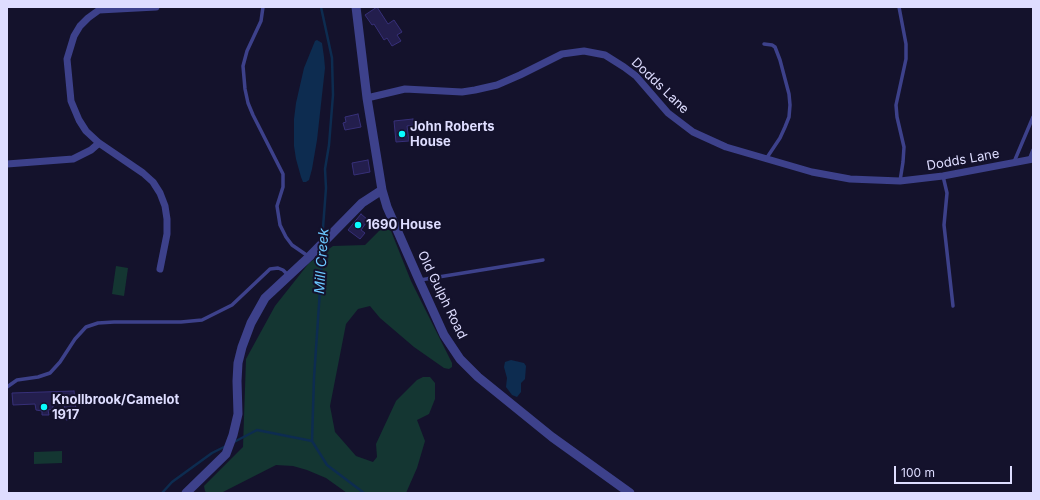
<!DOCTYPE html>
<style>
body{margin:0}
#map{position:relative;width:1040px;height:500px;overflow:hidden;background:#14122c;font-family:Inter,sans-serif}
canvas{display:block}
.frame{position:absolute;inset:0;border:8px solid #deddff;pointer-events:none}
.scale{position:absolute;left:894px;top:466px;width:118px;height:18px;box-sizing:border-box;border:2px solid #deddff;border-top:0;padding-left:5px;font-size:12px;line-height:14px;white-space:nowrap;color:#deddff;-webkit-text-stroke:3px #14122c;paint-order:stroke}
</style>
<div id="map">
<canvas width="1040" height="500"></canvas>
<div class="frame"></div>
<div class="scale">100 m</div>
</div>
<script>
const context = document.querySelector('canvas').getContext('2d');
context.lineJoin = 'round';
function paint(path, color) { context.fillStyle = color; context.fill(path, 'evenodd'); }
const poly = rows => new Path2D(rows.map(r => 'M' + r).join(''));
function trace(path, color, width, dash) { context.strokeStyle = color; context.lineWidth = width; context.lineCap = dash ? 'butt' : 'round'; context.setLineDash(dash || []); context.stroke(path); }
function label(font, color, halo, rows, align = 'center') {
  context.font = font + ' Inter,sans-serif'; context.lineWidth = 4; context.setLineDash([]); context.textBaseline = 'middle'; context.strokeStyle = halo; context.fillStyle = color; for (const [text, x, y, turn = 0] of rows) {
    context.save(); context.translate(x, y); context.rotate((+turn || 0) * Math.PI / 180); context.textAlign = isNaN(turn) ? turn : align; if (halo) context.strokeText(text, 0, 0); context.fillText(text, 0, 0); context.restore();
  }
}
const green = poly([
 [385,228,391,231,411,281,452,363,452,367,449,369,444,368,414,347,380,318,370,306,358,309,346,324,330,406,335,432,356,456,373,462,377,457,376,444,396,401,417,380,423,377,430,377,435,383,435,399,429,414,417,420,425,441,417,468,406,493,347,493,326,478,307,470,293,466,276,465,221,493,207,493,205,491,204,486,243,447,246,359,275,306,309,263,333,246,365,245,379,231],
 [116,266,128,268,124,296,112,294],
 [62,451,62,463,34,464,34,452]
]);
const water = poly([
 [317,40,322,43,324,57,325,68,317,140,312,169,309,180,306,182,303,182,301,177,296,159,294,146,294,119,296,103,304,68,315,41],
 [511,360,524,363,526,366,525,379,521,383,521,392,517,397,512,395,506,387,507,378,504,367,505,362]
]);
const stream = poly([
 [321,7,332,58,333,95,329,145,325,169,326,188,322,241],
 [322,248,321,275,314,378,312,441,327,465,364,493],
 [234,442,257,430,312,441],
 [162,493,172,482,212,453,226,446]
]);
const building = poly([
 [377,7,388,24,394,20,402,32,397,35,401,41,392,46,387,38,384,40,374,24,372,25,365,15,377,7],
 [358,114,361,127,345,130,343,123,346,122,345,117,358,114],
 [413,119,414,125,407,126,409,141,396,142,394,121,413,119],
 [368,160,370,172,354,175,352,163,368,160],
 [361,214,368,220,361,230,365,233,360,239,348,230,361,214],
 [74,391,77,419,66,420,64,404,53,405,53,409,48,410,49,415,42,415,42,411,36,410,35,404,13,405,12,393,74,391]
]);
const service = poly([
 [263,7,261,21,247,51,243,66,245,89,248,103,253,115,283,174,283,187,277,206,280,225,286,237,292,245,308,256],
 [899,7,906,44,906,59,896,105,897,117,904,147,903,162,900,181],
 [764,44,772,45,775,47,780,60,789,94,790,105,789,117,785,127,780,138,766,159],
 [1029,160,1033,150],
 [1014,162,1033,117],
 [943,176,947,193,944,225,953,306],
 [429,278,436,288],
 [420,280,543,260],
 [7,387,17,380,38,377,50,373,60,362,75,339,86,327,98,323,114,322,181,322,202,320,232,305,270,269,278,268,283,270,288,275]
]);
const minor = poly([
 [156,7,99,10,88,18,80,26,74,36,67,59,71,101,79,120,86,131,99,143,143,173,153,182,160,193,165,206,167,219,167,234,160,269],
 [367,98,405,89,462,92,475,90,497,85,520,75,562,54,584,51,605,55,624,67,636,76,668,113,693,132,726,147,812,172,850,179,900,181,943,176,1033,159],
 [7,164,73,159,91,150,99,143]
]);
const tertiary = poly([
 [356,7,367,98,382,190,387,207,419,280,444,335,460,359,478,377,552,437,630,493],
 [186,493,226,454,233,435,238,414,237,381,238,363,242,347,251,323,265,298,309,257,362,203,382,190]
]);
const markers = [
 [402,134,4,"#09fdfe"],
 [358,225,4,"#09fdfe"],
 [44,407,4,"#09fdfe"]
];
const streetNames = [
 ["Dodds Lane",660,86,44],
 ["Dodds Lane",963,160,-10],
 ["Old Gulph Road",442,295,64]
];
const poiNames = [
 ["John Roberts",410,127],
 ["House",410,142],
 ["1690 House",366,225],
 ["Knollbrook/Camelot",52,400],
 ["1917",52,415]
];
const waterNames = [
 ["Mill Creek",322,261,-86]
];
paint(green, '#143632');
paint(water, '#0d2c50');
trace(stream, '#0d2c50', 2.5);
paint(building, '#231e4d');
trace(building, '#373079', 1);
trace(service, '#3d418b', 3.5);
trace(minor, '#3d418b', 7);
trace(tertiary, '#3d418b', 9);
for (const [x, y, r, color] of markers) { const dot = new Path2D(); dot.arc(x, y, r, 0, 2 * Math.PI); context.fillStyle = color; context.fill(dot); trace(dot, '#14122c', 1.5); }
label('13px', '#deddff', '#14122c', streetNames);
label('bold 13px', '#deddff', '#14122c', poiNames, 'left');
label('italic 14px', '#6bc8ff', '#14122c', waterNames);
</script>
